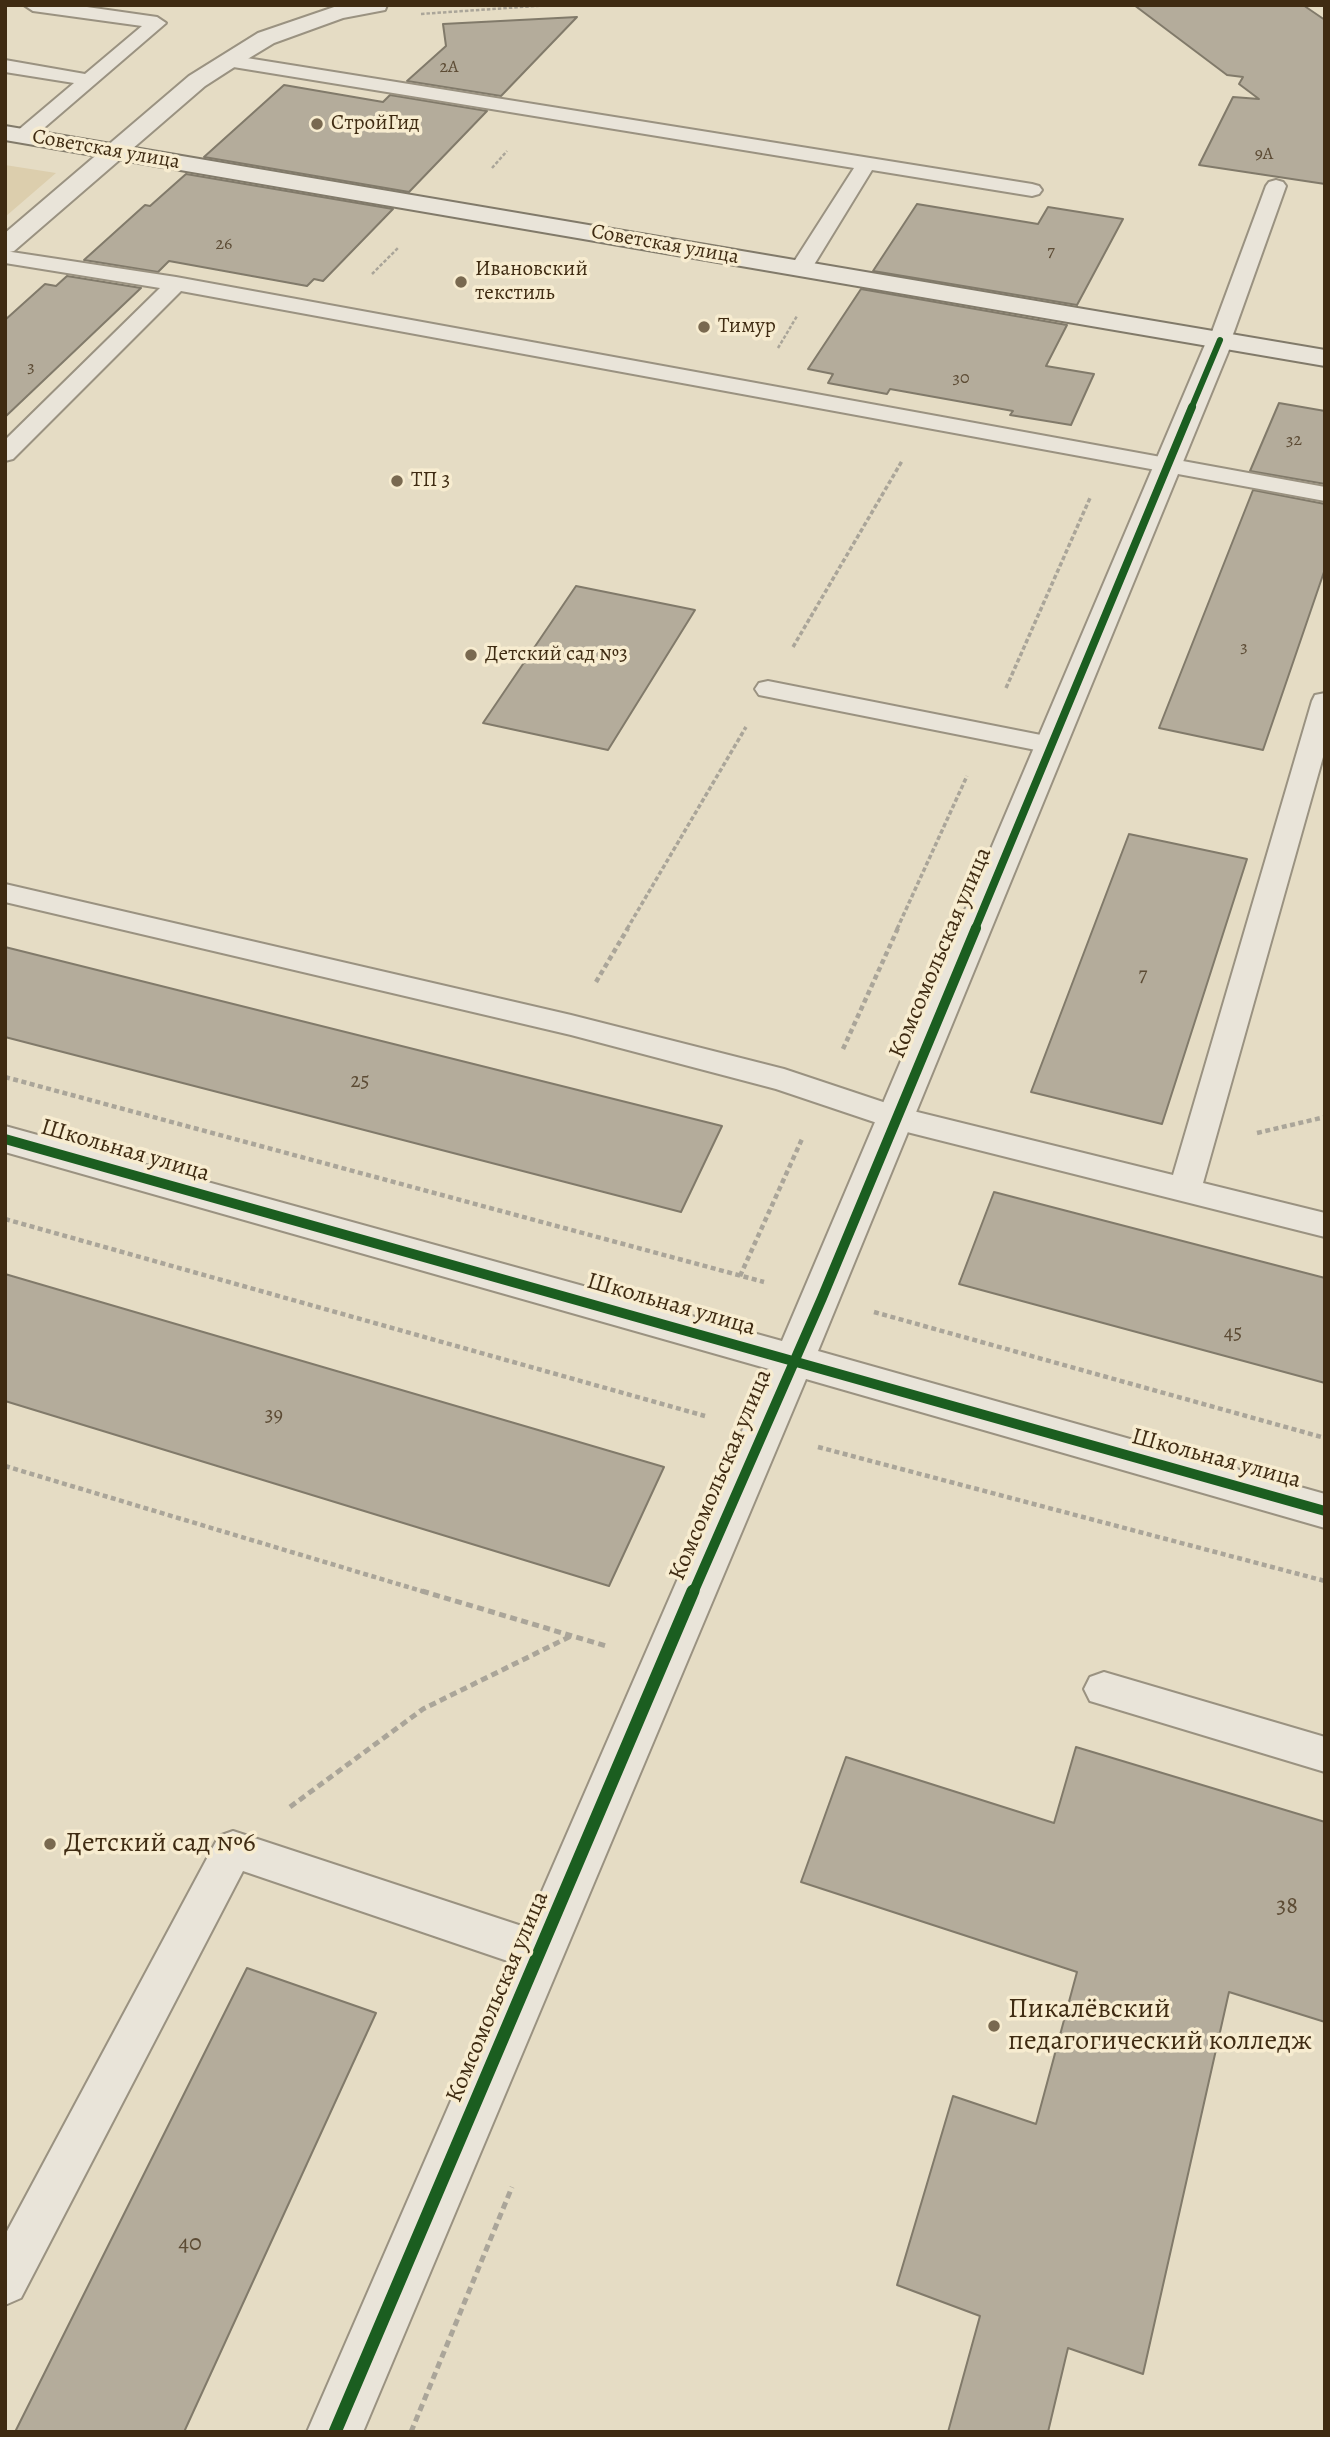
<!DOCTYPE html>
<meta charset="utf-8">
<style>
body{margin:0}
#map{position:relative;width:1330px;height:2437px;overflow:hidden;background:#e5dcc4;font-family:Alegreya,serif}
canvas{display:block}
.frame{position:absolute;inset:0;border:7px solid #3f2b12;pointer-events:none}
</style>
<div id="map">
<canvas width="1330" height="2437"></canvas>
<div class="frame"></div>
</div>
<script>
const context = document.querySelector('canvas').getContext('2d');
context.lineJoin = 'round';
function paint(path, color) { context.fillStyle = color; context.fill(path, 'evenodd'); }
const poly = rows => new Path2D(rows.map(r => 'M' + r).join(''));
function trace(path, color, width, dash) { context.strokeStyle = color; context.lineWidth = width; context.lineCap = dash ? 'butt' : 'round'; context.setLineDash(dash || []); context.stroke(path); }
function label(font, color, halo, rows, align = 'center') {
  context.font = font + ' Alegreya,serif'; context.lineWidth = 7; context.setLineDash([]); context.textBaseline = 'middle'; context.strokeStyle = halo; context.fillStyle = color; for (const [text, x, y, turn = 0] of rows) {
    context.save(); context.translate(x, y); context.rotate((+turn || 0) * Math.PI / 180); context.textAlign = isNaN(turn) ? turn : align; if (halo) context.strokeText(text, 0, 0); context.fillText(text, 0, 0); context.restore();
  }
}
const green = poly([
 [5,165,56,173,5,217]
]);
const building = poly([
 [1134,5,1303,5,1325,20,1325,184,1199,165,1233,97,1259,99,1239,84,1243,77,1227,75,1134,5],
 [577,17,501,96,407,81,446,46,443,24,577,17],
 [284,85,383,102,390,95,487,111,409,192,204,157,284,85],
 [186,174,393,209,323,281,314,279,307,286,169,261,158,272,84,260,145,205,150,206,186,174],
 [917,204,1038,224,1048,207,1123,219,1077,305,873,271,917,204],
 [67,276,141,288,5,417,5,320,45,284,56,286,67,276],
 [861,289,1067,325,1046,366,1094,374,1071,425,1010,415,1013,411,890,389,887,394,828,383,833,374,808,369,861,289],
 [1279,403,1325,411,1325,484,1250,471,1279,403],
 [1253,490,1325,504,1325,569,1263,750,1159,728,1253,490],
 [576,586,695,610,608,750,483,723,576,586],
 [1129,834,1247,859,1162,1124,1031,1092,1129,834],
 [5,947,722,1126,681,1212,5,1037,5,947],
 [994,1192,1325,1278,1325,1383,959,1284,994,1192],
 [5,1274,545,1432,664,1467,609,1586,5,1401,5,1274],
 [1076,1747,1325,1822,1325,2022,1229,1992,1143,2374,1068,2348,1048,2432,948,2432,980,2316,897,2285,953,2096,1036,2124,1077,1972,801,1882,846,1757,1054,1823,1076,1747],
 [247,1968,376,2013,184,2432,15,2432,247,1968]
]);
const pathFar3 = poly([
 [421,14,550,5],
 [492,168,507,151],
 [372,274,398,248],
 [778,348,797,316]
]);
const pathFar2 = poly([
 [793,647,902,461],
 [1006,688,1090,498],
 [627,929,746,727],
 [897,929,967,776]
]);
const pathFar1 = poly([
 [596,982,628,928],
 [843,1049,898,928],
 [5,1077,764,1282],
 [1257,1133,1325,1117],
 [5,1219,705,1416],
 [740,1276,802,1139],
 [874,1312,1325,1438],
 [818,1447,1325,1581],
 [5,1466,428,1593]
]);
const path = poly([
 [422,1591,606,1646],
 [290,1807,423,1709,571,1636],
 [411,2432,512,2187]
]);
const lane = poly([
 [24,5,73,5,157,17,166,23,30,140,23,142,16,140,13,136,16,132,74,83,5,72,5,60,85,74,142,26,33,11,24,5],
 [228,55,1032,184,1039,186,1042,190,1039,194,1032,196,872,170,812,268,809,273,801,274,793,273,790,268,854,168,221,65,218,61,228,55],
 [1276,180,1283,182,1286,186,1231,340,1228,345,1212,345,1209,340,1266,186,1269,182,1276,180],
 [5,251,176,277,1325,487,1325,501,181,291,13,459,5,461,5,440,160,288,5,263,5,251],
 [768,681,1051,737,1061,739,1065,745,1061,751,1051,753,759,695,755,689,759,683,768,681],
 [1325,693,1325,750,1203,1183,1325,1213,1325,1237,895,1129,776,1089,571,1035,5,902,5,884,571,1015,784,1069,901,1108,1173,1175,1312,701,1315,695,1325,693],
 [1104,1672,1325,1737,1325,1772,1090,1701,1084,1689,1090,1677,1104,1672],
 [233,1831,540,1932,555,1938,561,1952,555,1966,540,1972,243,1871,21,2298,5,2305,5,2235,219,1836,233,1831]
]);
const street = poly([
 [340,5,387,5,385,10,343,18,274,43,236,66,205,86,14,251,5,253,5,233,189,76,258,33,340,5],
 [1220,332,1229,334,1233,340,818,1351,1325,1494,1325,1528,806,1379,363,2432,307,2432,769,1369,5,1152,5,1126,782,1341,1207,340,1211,334,1220,332]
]);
const secondary = poly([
 [5,126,1325,350,1325,366,5,140,5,126]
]);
const cyclewayFar3 = poly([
 [1191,409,1220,340]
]);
const cyclewayFar2 = poly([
 [975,929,1192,407]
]);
const cyclewayFar1 = poly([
 [5,1139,1325,1511],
 [693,1593,822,1298,976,928]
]);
const cycleway = poly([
 [335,2432,693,1591]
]);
const markers = [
 [317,124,7,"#796950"],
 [461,282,7,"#796950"],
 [704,327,7,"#796950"],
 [397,481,7,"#796950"],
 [471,655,7,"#796950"],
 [50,1844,7,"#796950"],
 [994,2026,7,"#796950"]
];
const farNumbernames = [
 ["2А",449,68],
 ["9А",1264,155],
 ["26",224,245],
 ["7",1051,252],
 ["3",31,368],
 ["30",961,379],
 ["32",1294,441],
 ["3",1244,648]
];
const farPoinames = [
 ["СтройГид",331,124],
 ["Ивановский",475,270],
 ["текстиль",475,294],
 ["Тимур",718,327],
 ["ТП 3",411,481],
 ["Детский сад №3",485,655]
];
const farStreetnames = [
 ["Советская улица",106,150,10],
 ["Советская улица",665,245,10]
];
const numberNames = [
 ["7",1143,976],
 ["25",360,1082],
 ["45",1233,1334],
 ["39",274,1416]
];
const streetNames = [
 ["Комсомольская улица",941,953,-67],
 ["Школьная улица",125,1151,16],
 ["Школьная улица",671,1305,16],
 ["Школьная улица",1216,1459,15],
 ["Комсомольская улица",721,1475,-67],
 ["Комсомольская улица",498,1997,-67]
];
const nearNumbernames = [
 ["38",1287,1907],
 ["40",190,2244]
];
const nearPoinames = [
 ["Детский сад №6",64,1844],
 ["Пикалёвский",1008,2010],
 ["педагогический колледж",1008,2042]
];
paint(green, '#dccead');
paint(building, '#b4ac9b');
trace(building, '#817a6a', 2);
trace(lane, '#9a9281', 4);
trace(street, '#9a9281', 4);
trace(secondary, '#817a6a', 4);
trace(pathFar3, '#aaa599', 2.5, [3.5, 2]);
trace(pathFar2, '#aaa599', 3.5, [4.5, 2.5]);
trace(pathFar1, '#aaa599', 4.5, [5, 3.5]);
trace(path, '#aaa599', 5, [7, 4.5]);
paint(lane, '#e9e4d9');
paint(street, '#e9e4d9');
paint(secondary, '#e9e4d9');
trace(cyclewayFar3, '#1b5e20', 6);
trace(cyclewayFar2, '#1b5e20', 8);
trace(cyclewayFar1, '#1b5e20', 10);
trace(cycleway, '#1b5e20', 13);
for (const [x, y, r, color] of markers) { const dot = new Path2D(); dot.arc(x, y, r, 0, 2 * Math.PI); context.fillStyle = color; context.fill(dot); trace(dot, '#f7ecd0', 2.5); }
label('18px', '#5c4b34', null, farNumbernames);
label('21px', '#3f2b12', '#f7ecd0', farPoinames, 'left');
label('21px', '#3f2b12', '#f7ecd0', farStreetnames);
label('21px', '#5c4b34', null, numberNames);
label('24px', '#3f2b12', '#f7ecd0', streetNames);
label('24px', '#5c4b34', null, nearNumbernames);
label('28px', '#3f2b12', '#f7ecd0', nearPoinames, 'left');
</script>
